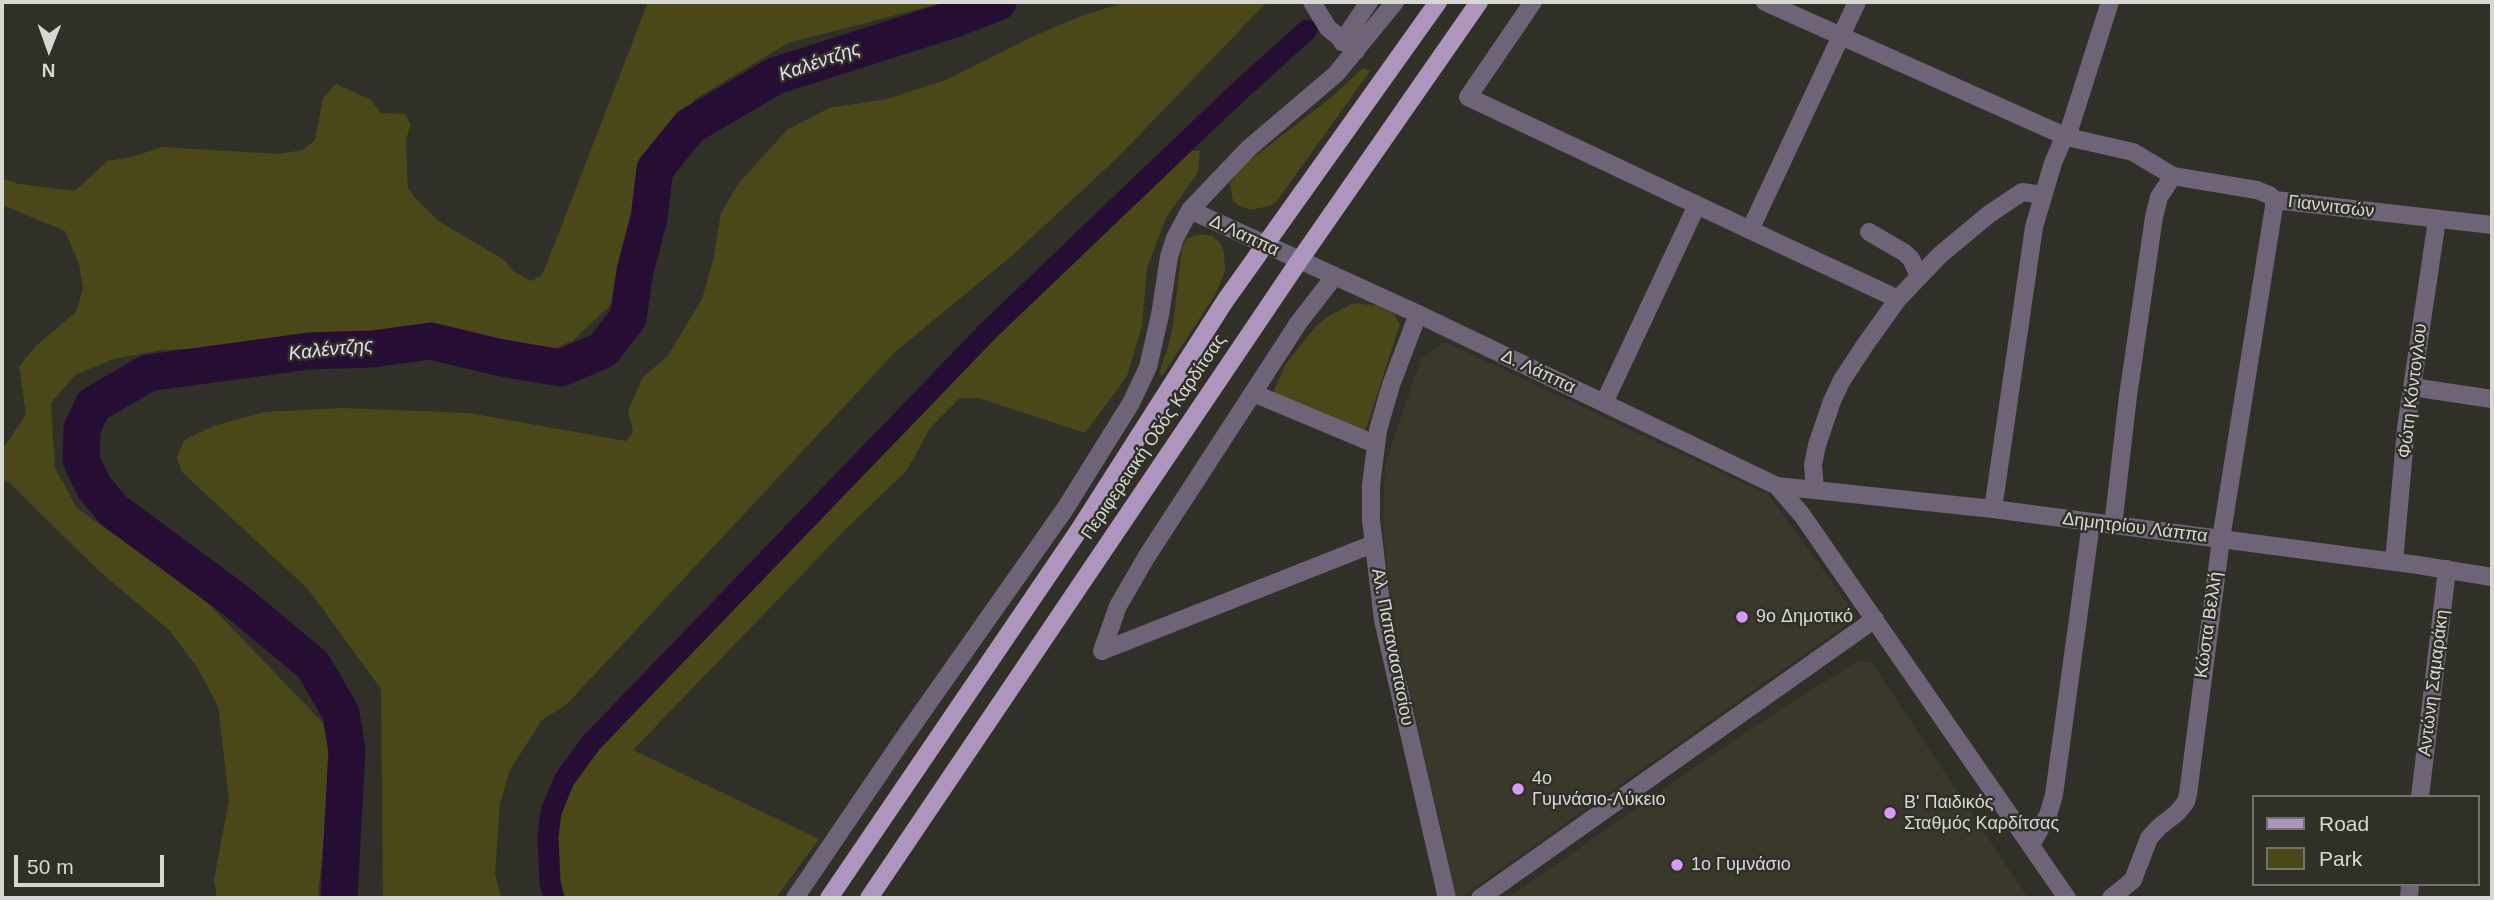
<!DOCTYPE html>
<meta charset="utf-8">
<style>
body{margin:0}
#map{position:relative;width:2494px;height:900px;overflow:hidden;background:#303029;font-family:Arial,sans-serif}
canvas{display:block}
.frame{position:absolute;inset:0;border:4px solid #d8d8d3;pointer-events:none}
.legend{position:absolute;left:2252px;top:795px;width:228px;height:91px;box-sizing:border-box;background:#303029;border:2px solid #73736d;margin:0;padding:9px 12px;list-style:none;font-size:21px;color:#d8d8d3}
.legend li{display:flex;align-items:center;gap:14px;height:35px}
.legend b{width:35px;border:2px solid #73736d}
.north{position:absolute;left:14px;top:14px;width:70px;height:70px;-webkit-text-stroke:5px #303029;paint-order:stroke;rotate:181deg;font-size:19px;font-weight:700;line-height:28px;text-align:center;color:#d8d8d3}
.north::after{content:'';display:block;margin:auto;width:24px;height:32px;background:#d8d8d3;clip-path:polygon(50% 0,100% 100%,50% 72%,0 100%)}
.scale{position:absolute;left:14px;top:855px;width:150px;height:32px;box-sizing:border-box;border:4px solid #d8d8d3;border-top:0;padding-left:9px;font-size:21px;line-height:24px;white-space:nowrap;color:#d8d8d3;-webkit-text-stroke:5px #303029;paint-order:stroke}
</style>
<div id="map">
<canvas width="2494" height="900"></canvas>
<div class="frame"></div>
<ul class="legend">
<li><b style="height:9px;background:#ae95be"></b>Road</li>
<li><b style="height:19px;background:#4a4719"></b>Park</li>
</ul>
<div class="north">N</div>
<div class="scale">50 m</div>
</div>
<script>
const context = document.querySelector('canvas').getContext('2d');
context.lineJoin = 'round';
function paint(path, color) { context.fillStyle = color; context.fill(path, 'evenodd'); }
const poly = rows => new Path2D(rows.map(r => 'M' + r).join(''));
function trace(path, color, width, dash) { context.strokeStyle = color; context.lineWidth = width; context.lineCap = dash ? 'butt' : 'round'; context.setLineDash(dash || []); context.stroke(path); }
function label(font, color, halo, rows, align = 'center') {
  context.font = font + ' Arial,sans-serif'; context.lineWidth = 5; context.setLineDash([]); context.textBaseline = 'middle'; context.strokeStyle = halo; context.fillStyle = color; for (const [text, x, y, turn = 0] of rows) {
    context.save(); context.translate(x, y); context.rotate((+turn || 0) * Math.PI / 180); context.textAlign = isNaN(turn) ? turn : align; if (halo) context.strokeText(text, 0, 0); context.fillText(text, 0, 0); context.restore();
  }
}
const built = poly([
 [1445,342,1769,495,1857,617,1460,898,1457,898,1391,608,1383,526,1385,465,1421,359],
 [1858,661,1872,663,2028,898,1508,898,1753,727]
]);
const green = poly([
 [648,2,946,2,788,43,695,99,646,165,613,303,572,341,544,353,501,345,452,332,281,345,161,350,114,359,75,375,51,403,55,468,77,508,205,600,323,723,331,766,318,898,217,898,214,880,229,800,218,706,197,667,169,630,98,570,8,481,2,480,2,447,7,443,26,414,19,366,37,345,76,312,83,289,79,264,65,231,2,205,2,178,19,184,75,191,107,161,132,157,162,147,279,154,303,150,315,140,323,98,336,84,371,100,381,113,405,114,411,124,406,139,408,188,416,199,440,222,503,259,513,271,531,281,541,276,546,266],
 [1126,2,1267,2,1120,155,1014,254,895,352,567,704,542,720,510,770,500,803,495,874,501,898,383,898,381,689,308,589,182,472,177,458,184,440,213,426,265,412,342,408,469,413,626,441,633,432,628,411,643,377,667,357,702,299,713,261,721,213,739,183,787,130,829,108,887,99,946,80,1032,37,1081,16],
 [1363,68,1370,71,1276,202,1269,206,1251,210,1239,206,1233,201,1230,183,1245,164,1333,96],
 [1187,150,1200,151,1198,172,1166,218,1147,268,1142,326,1127,376,1085,433,979,398,960,398,930,428,907,470,842,533,633,750,819,839,776,898,559,898,554,882,554,838,557,815,573,776,608,731,996,332],
 [1200,234,1213,236,1221,244,1224,253,1225,272,1215,295,1162,376,1159,373,1169,344,1173,324,1182,248,1186,239],
 [1354,303,1378,306,1394,314,1400,324,1364,435,1272,396,1285,365,1316,326,1330,315]
]);
const canal = poly([
 [554,898,550,883,548,837,551,812,564,780,591,743,988,331,1235,95,1307,30]
]);
const river = poly([
 [339,898,347,750,341,713,313,665,235,600,113,510,94,487,81,460,82,429,93,405,148,373,309,351,372,349,431,341,497,357,561,368,603,350,628,318,635,271,649,218,655,169,690,126,775,76,954,19,998,2]
]);
const minor = poly([
 [1312,2,1328,28,1356,51],
 [1533,2,1468,97,1750,230,1841,36,2067,137,2110,2],
 [1765,2,1841,36,1857,2],
 [1342,42,1369,2],
 [1190,210,1418,314,1777,486,1993,509,2418,565,2492,577],
 [1750,230,1898,299],
 [1869,232,1905,253,1911,259,1919,276],
 [1418,314,1391,385,1378,430,1371,485,1371,520,1383,620,1447,898],
 [2412,387,2492,399],
 [1253,393,1375,444],
 [1604,403,1697,205],
 [1777,486,1802,515,2067,898],
 [1815,490,1813,465,1817,445,1832,401,1842,380,1865,345,1898,299,1940,255,1988,215,2022,192,2043,195],
 [1993,509,2034,227,2053,163,2062,142,2067,137,2133,152,2173,176,2257,190,2269,195,2275,200,2492,225],
 [2113,526,2128,396,2154,217,2159,197,2173,176],
 [2394,562,2406,428,2437,220],
 [1102,651,1118,606,1147,556,1299,322,1334,277],
 [1102,651,1373,544],
 [2420,797,2447,569],
 [2031,845,2048,815,2054,795,2091,523],
 [795,898,901,742,1065,509,1131,403,1148,367,1160,315,1169,257,1175,238,1190,210,1249,148,1336,74,1395,2],
 [1480,898,1875,619],
 [2111,898,2133,880,2149,838,2159,827,2177,813,2186,802,2188,794,2221,539,2275,200],
 [2409,898,2410,884]
]);
const major = poly([
 [829,898,1077,533,1225,301,1438,2],
 [869,898,1299,261,1479,2]
]);
const markers = [
 [1742,617,7,"#d69bfa"],
 [1518,789,7,"#d69bfa"],
 [1890,813,7,"#d69bfa"],
 [1677,865,7,"#d69bfa"]
];
const streetNames = [
 ["Γιαννιτσών",2331,207,7],
 ["Δ.Λαππα",1244,236,25],
 ["Δ. Λάππα",1538,372,25],
 ["Φώτη Κόντογλου",2413,391,-83],
 ["Περιφερειακή Οδός Καρδίτσας",1154,437,-56],
 ["Δημητρίου Λάππα",2135,528,7],
 ["Κώστα Βελλή",2209,625,-82],
 ["Αλ. Παπαναστασίου",1392,647,79],
 ["Αντώνη Σαμαράκη",2434,683,-83]
];
const poiNames = [
 ["9ο Δημοτικό",1756,617],
 ["4ο",1532,779],
 ["Γυμνάσιο-Λύκειο",1532,800],
 ["Β' Παιδικός",1904,803],
 ["Σταθμός Καρδίτσας",1904,824],
 ["1ο Γυμνάσιο",1691,865]
];
const waterNames = [
 ["Καλέντζης",820,62,-19],
 ["Καλέντζης",331,350,-6]
];
paint(built, '#39382a');
paint(green, '#4a4719');
trace(canal, '#260d34', 21);
trace(river, '#260d34', 37);
trace(minor, '#6f6377', 18);
trace(major, '#ae95be', 18);
for (const [x, y, r, color] of markers) { const dot = new Path2D(); dot.arc(x, y, r, 0, 2 * Math.PI); context.fillStyle = color; context.fill(dot); trace(dot, '#303029', 2.5); }
label('18px', '#d8d8d3', '#303029', streetNames);
label('18px', '#d8d8d3', '#303029', poiNames, 'left');
label('italic 19px', '#ebdaf6', '#303029', waterNames);
</script>
